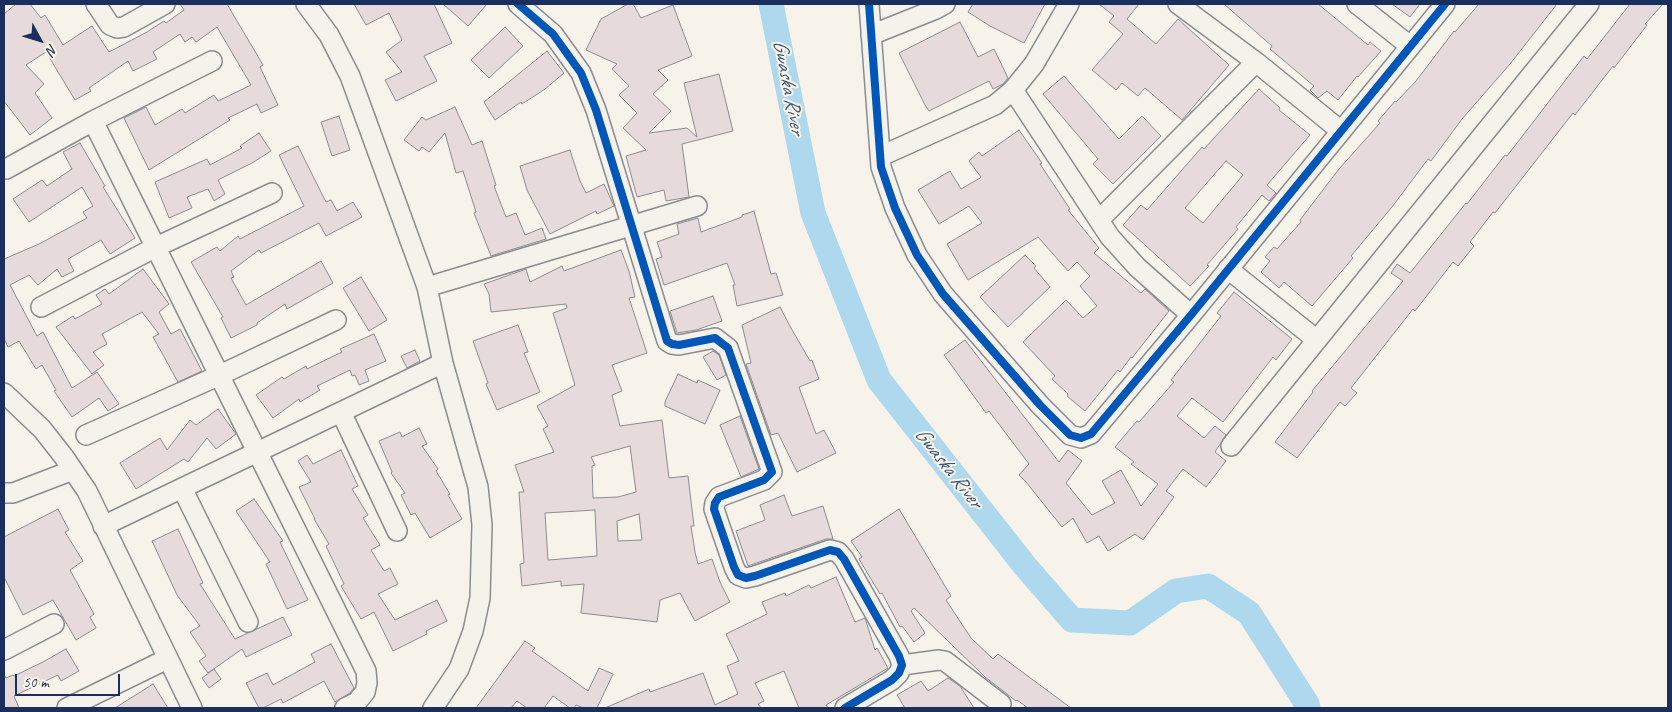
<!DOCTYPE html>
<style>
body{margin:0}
#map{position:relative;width:1672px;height:712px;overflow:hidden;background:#f7f3ea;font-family:Caveat,sans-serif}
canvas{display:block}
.frame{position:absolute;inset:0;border:5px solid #1b2f5e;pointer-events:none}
.north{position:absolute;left:15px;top:15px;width:50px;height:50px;-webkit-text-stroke:4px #fcf5e5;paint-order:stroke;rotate:129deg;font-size:14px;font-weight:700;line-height:20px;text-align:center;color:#1b2f5e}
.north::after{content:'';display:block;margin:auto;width:18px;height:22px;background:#1b2f5e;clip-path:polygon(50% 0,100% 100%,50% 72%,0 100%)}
.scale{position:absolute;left:15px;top:674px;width:105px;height:22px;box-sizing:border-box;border:2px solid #1b2f5e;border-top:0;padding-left:6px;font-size:15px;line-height:18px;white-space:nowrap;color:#1b2f5e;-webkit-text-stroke:4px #fcf5e5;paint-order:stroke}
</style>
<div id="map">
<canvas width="1672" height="712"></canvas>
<div class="frame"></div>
<div class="north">N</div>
<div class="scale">50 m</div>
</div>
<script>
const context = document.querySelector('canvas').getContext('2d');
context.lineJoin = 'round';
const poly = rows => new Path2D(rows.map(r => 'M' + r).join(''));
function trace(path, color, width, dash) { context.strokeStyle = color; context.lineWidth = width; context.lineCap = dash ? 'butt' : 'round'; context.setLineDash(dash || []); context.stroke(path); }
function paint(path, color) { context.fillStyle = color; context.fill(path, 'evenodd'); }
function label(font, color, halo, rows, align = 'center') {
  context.font = font + ' Caveat,sans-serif'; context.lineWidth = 4; context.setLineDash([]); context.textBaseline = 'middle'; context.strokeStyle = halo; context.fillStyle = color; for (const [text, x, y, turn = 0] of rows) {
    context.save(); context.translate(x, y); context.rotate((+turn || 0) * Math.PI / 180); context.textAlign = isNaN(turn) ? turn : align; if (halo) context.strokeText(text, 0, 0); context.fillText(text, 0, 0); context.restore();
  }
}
const river = poly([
 [771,4,813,213,879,380,1025,566,1072,620,1130,623,1176,591,1208,586,1249,613,1307,704,1308,708]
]);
const building = poly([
 [16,4,30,4,41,18,45,15,63,45,92,26,109,52,147,32,164,21,166,23,184,10,180,4,227,4,263,65,260,67,278,105,261,113,257,104,228,118,230,120,149,170,124,118,146,107,155,125,182,109,185,113,214,95,218,101,251,85,217,27,196,42,192,37,185,42,180,34,153,52,157,59,133,71,128,61,89,88,91,91,75,100,46,52,26,65,44,84,35,93,52,118,30,135,4,101,4,14,16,4],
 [354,4,434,4,452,43,424,56,437,81,396,101,385,80,402,72,386,52,402,40,389,13,366,25,354,4],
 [443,4,487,4,468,26,443,4],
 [628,4,633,4,641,18,673,5,692,56,658,70,668,80,653,94,671,111,649,133,687,128,697,137,684,83,719,74,733,131,682,144,689,197,666,201,664,190,637,197,626,156,646,150,623,128,637,113,619,95,629,86,612,69,617,64,586,50,601,19,628,4],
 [973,4,1045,4,1024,43,990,26,968,12,973,4],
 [1099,4,1139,4,1127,19,1156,44,1178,19,1229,65,1182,120,1145,88,1138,96,1122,83,1116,90,1092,70,1123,34,1109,22,1114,16,1099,4],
 [1224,4,1318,4,1368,45,1370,42,1381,51,1358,77,1357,76,1338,100,1327,91,1318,98,1310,90,1314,86,1270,49,1272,46,1224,4],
 [1392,4,1420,4,1410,17,1392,4],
 [1479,4,1557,4,1510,64,1462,119,1431,161,1428,159,1392,207,1351,256,1353,258,1312,306,1284,282,1279,288,1261,272,1270,261,1265,257,1274,247,1277,249,1301,222,1300,220,1339,169,1380,123,1378,121,1395,101,1396,102,1416,81,1454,31,1455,32,1479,4],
 [1630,4,1663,4,1645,24,1647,25,1614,68,1613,66,1575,115,1573,113,1495,213,1493,212,1470,242,1474,246,1458,266,1453,262,1415,311,1413,309,1351,388,1357,393,1345,406,1340,402,1297,458,1275,442,1313,392,1312,391,1403,281,1391,273,1397,264,1410,273,1466,203,1467,204,1505,155,1507,156,1584,56,1587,59,1630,4],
 [960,22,978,57,994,49,1008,78,1003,84,993,89,989,81,929,111,925,105,899,53,960,22],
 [505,27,523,46,489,78,471,60,505,27],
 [547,51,564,73,545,89,522,104,521,102,495,120,484,102,547,51],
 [1064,76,1119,139,1142,116,1161,136,1113,184,1093,164,1098,159,1043,94,1064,76],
 [1259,89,1280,108,1279,110,1310,135,1267,185,1276,193,1269,201,1262,195,1236,227,1238,229,1207,265,1209,266,1190,286,1123,225,1141,205,1147,210,1202,147,1204,149,1259,89],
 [1226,161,1243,175,1203,223,1185,208,1226,161],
 [455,107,472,145,482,141,496,185,494,186,506,217,516,213,525,235,542,228,546,239,491,256,474,213,476,212,463,171,456,173,445,133,429,152,422,147,419,151,404,140,422,117,426,120,455,107],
 [339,116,350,150,332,156,321,122,339,116],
 [1019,130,1042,163,1040,164,1070,209,1068,210,1099,248,1094,253,1141,293,1145,289,1169,311,1132,358,1131,357,1120,372,1118,370,1085,411,1067,396,1068,394,1052,379,1055,376,1023,342,1066,300,1083,318,1097,306,1080,286,1090,276,1077,262,1068,271,1038,237,968,280,947,244,982,223,969,206,939,224,918,190,950,171,961,189,980,178,981,177,969,161,979,152,982,156,1019,130],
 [259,133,271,151,252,163,218,180,225,194,214,201,208,189,187,197,192,208,169,218,155,182,207,159,210,165,242,148,240,146,259,133],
 [80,143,105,186,103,187,135,238,110,254,101,240,68,259,74,271,62,277,57,269,38,285,29,275,10,285,37,336,43,332,72,388,97,372,119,404,108,411,99,398,72,417,54,391,56,390,42,365,36,369,19,341,8,347,4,338,4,259,39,244,87,218,83,212,93,206,82,187,29,222,13,199,42,180,47,186,72,169,63,152,80,143],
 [298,146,326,202,331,200,337,211,353,202,362,217,326,236,319,223,261,253,259,250,231,271,234,277,231,278,246,305,321,261,333,283,287,309,285,304,257,323,257,325,231,338,221,318,223,317,191,262,217,247,220,251,238,236,240,239,304,206,279,155,298,146],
 [570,150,580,181,586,193,604,184,614,206,597,214,596,211,550,234,527,190,520,166,570,150],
 [754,211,771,274,776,273,783,295,737,306,733,285,735,285,727,263,664,285,656,259,662,257,657,242,679,234,677,224,698,218,701,232,742,217,742,215,754,211],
 [621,250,629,271,635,297,629,298,647,353,612,365,622,391,612,395,620,426,662,420,669,478,688,476,694,526,691,526,695,552,698,564,712,559,720,582,730,602,695,621,680,593,660,600,657,622,581,613,584,584,561,586,561,581,522,586,520,564,524,563,519,492,524,492,515,465,554,452,543,429,548,426,537,406,575,385,553,313,567,308,566,304,491,312,489,294,484,284,526,269,530,282,562,266,564,271,621,250],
 [630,446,636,492,618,497,593,498,592,466,595,465,591,457,630,446],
 [595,510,597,556,548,560,545,513,595,510],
 [639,514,642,540,618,541,617,521,639,514],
 [1025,255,1036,266,1034,268,1050,287,1008,327,980,297,1025,255],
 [143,269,169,304,159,312,171,334,180,329,202,371,178,382,153,337,159,334,142,312,102,334,107,344,93,352,104,365,92,374,56,327,73,316,75,319,102,304,96,295,105,289,109,294,143,269],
 [361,277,387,320,369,331,343,288,361,277],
 [1234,292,1292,339,1276,360,1273,357,1223,422,1192,398,1177,416,1204,438,1215,426,1226,435,1215,452,1226,461,1206,487,1183,469,1166,491,1174,497,1143,540,1135,534,1108,551,1099,536,1087,543,1073,518,1062,527,1026,482,1019,475,1029,464,989,411,986,413,944,355,965,340,1059,462,1068,450,1082,461,1066,483,1092,515,1115,503,1102,481,1121,470,1141,506,1158,484,1131,464,1134,462,1115,447,1137,421,1139,422,1174,382,1171,380,1221,316,1217,313,1234,292],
 [713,296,722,321,696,330,677,333,670,311,713,296],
 [780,307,791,328,810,361,812,360,819,379,799,387,816,434,824,430,836,453,797,472,778,433,771,435,746,364,751,363,742,325,780,307],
 [518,325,528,352,524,353,540,392,497,410,486,384,488,383,473,341,518,325],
 [374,334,386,361,365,370,369,381,359,385,355,375,352,376,350,370,317,386,320,390,300,402,299,399,273,418,256,395,282,377,284,379,306,366,307,369,342,352,340,349,374,334],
 [415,350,420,361,407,368,401,356,415,350],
 [713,351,719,355,726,375,717,380,703,357,713,351],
 [678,374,697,383,698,380,720,390,705,424,665,406,665,402,678,374],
 [218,409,236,434,216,449,207,438,188,462,184,459,136,489,120,463,160,438,167,450,190,420,196,425,218,409],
 [740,416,759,469,741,477,720,425,740,416],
 [419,428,427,444,422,446,438,469,436,471,450,494,448,495,462,519,430,538,415,513,411,515,401,495,405,493,391,473,392,472,379,441,400,432,402,437,419,428],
 [341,450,358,486,352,489,368,515,363,518,380,545,371,550,384,571,390,568,398,584,378,594,395,620,437,600,447,621,426,631,427,634,393,651,374,612,361,619,341,586,344,584,326,546,329,544,314,519,315,519,299,487,311,482,298,461,307,455,313,464,341,450],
 [784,495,792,516,823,506,833,539,826,539,748,566,736,531,765,520,760,505,784,495],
 [254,499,283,541,280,542,308,600,287,609,266,564,270,562,236,511,254,499],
 [58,509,69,530,65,532,83,561,70,570,94,614,90,617,96,628,76,640,53,600,23,615,4,577,4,537,58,509],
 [899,509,951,596,946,600,971,638,993,659,998,654,1071,708,1028,708,1017,700,1016,701,985,677,914,608,911,611,925,633,914,642,902,626,900,627,882,593,880,594,859,559,862,557,851,541,899,509],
 [178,529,203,583,200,584,235,639,283,617,292,635,246,657,242,649,208,673,199,661,206,656,190,632,200,626,177,595,152,541,178,529],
 [836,577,855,622,865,618,875,650,877,648,888,668,826,705,828,708,799,708,784,671,755,683,764,701,758,704,761,708,605,708,649,689,650,692,703,673,715,705,738,694,727,666,739,661,726,634,767,614,762,602,785,593,786,596,809,585,811,588,836,577],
 [525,641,535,648,532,651,588,691,599,668,613,674,597,708,584,708,576,705,574,708,570,708,553,696,544,708,527,708,517,701,511,708,476,708,525,641],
 [331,644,354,688,350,693,335,702,324,681,283,703,281,699,263,708,259,708,246,683,267,673,273,685,315,662,311,654,331,644],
 [66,649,79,671,61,681,58,675,14,696,19,708,4,708,4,675,6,678,13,675,14,676,43,662,66,649],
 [214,669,221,679,209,688,202,678,214,669],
 [948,678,960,686,974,708,905,708,897,695,921,681,928,691,948,678],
 [153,684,168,708,115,708,153,684]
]);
const minor = poly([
 [96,4,110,25,117,28,124,27,165,4],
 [306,4,329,35,350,76,427,287,443,363,478,487,482,525,480,598,473,631,459,669,433,708],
 [518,4,553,34,581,73,596,110,667,341,672,344,679,345,715,338,728,348,772,472,764,480,719,497,715,503,714,509,734,567,738,575,746,578,755,576,830,550,838,552,844,559,899,656,902,665,899,673,892,680,845,708],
 [869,4,881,167,895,208,917,255,943,294,1040,405,1070,435,1081,438,1091,434,1191,315,1445,4],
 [1178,4,1256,62,1341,131],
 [1357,4,1410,46],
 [871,35,936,9,945,4],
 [1013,90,1110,237,1137,267,1191,315],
 [93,121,366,671,367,683,365,692,357,702,345,708],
 [881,156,995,105,1013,90,1034,64,1069,4],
 [6,169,93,121,212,61],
 [1099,220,1256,62],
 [1228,269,1317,340],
 [427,287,697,206],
 [41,307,156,247,272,193],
 [4,393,42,429,64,457,87,491,192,708],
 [341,412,397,531],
 [86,435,220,375,336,320],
 [1231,446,1589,4],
 [182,488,248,622],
 [4,493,13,493,73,470],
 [103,526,443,363],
 [4,650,54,624],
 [902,665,939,660,945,661,1001,704],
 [67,708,167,659]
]);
const cycleway = poly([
 [518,4,553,34,581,73,596,110,667,341,672,344,679,345,715,338,728,348,772,472,764,480,719,497,715,503,714,509,734,567,738,575,746,578,755,576,830,550,838,552,844,559,899,656,902,665,899,673,892,680,845,708],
 [869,4,881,167,895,208,917,255,943,294,1040,405,1070,435,1081,438,1091,434,1191,315,1445,4]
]);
const waterNames = [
 ["Gwaska River",788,87,79],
 ["Gwaska River",948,468,52]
];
trace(river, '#add8ed', 25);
paint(building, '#e6dadb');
trace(building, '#8a8c91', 1);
trace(minor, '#8a8c91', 22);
trace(minor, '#f5f2ec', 19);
trace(cycleway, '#0057b8', 8);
label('italic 21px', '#385682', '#fcf5e5', waterNames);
</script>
